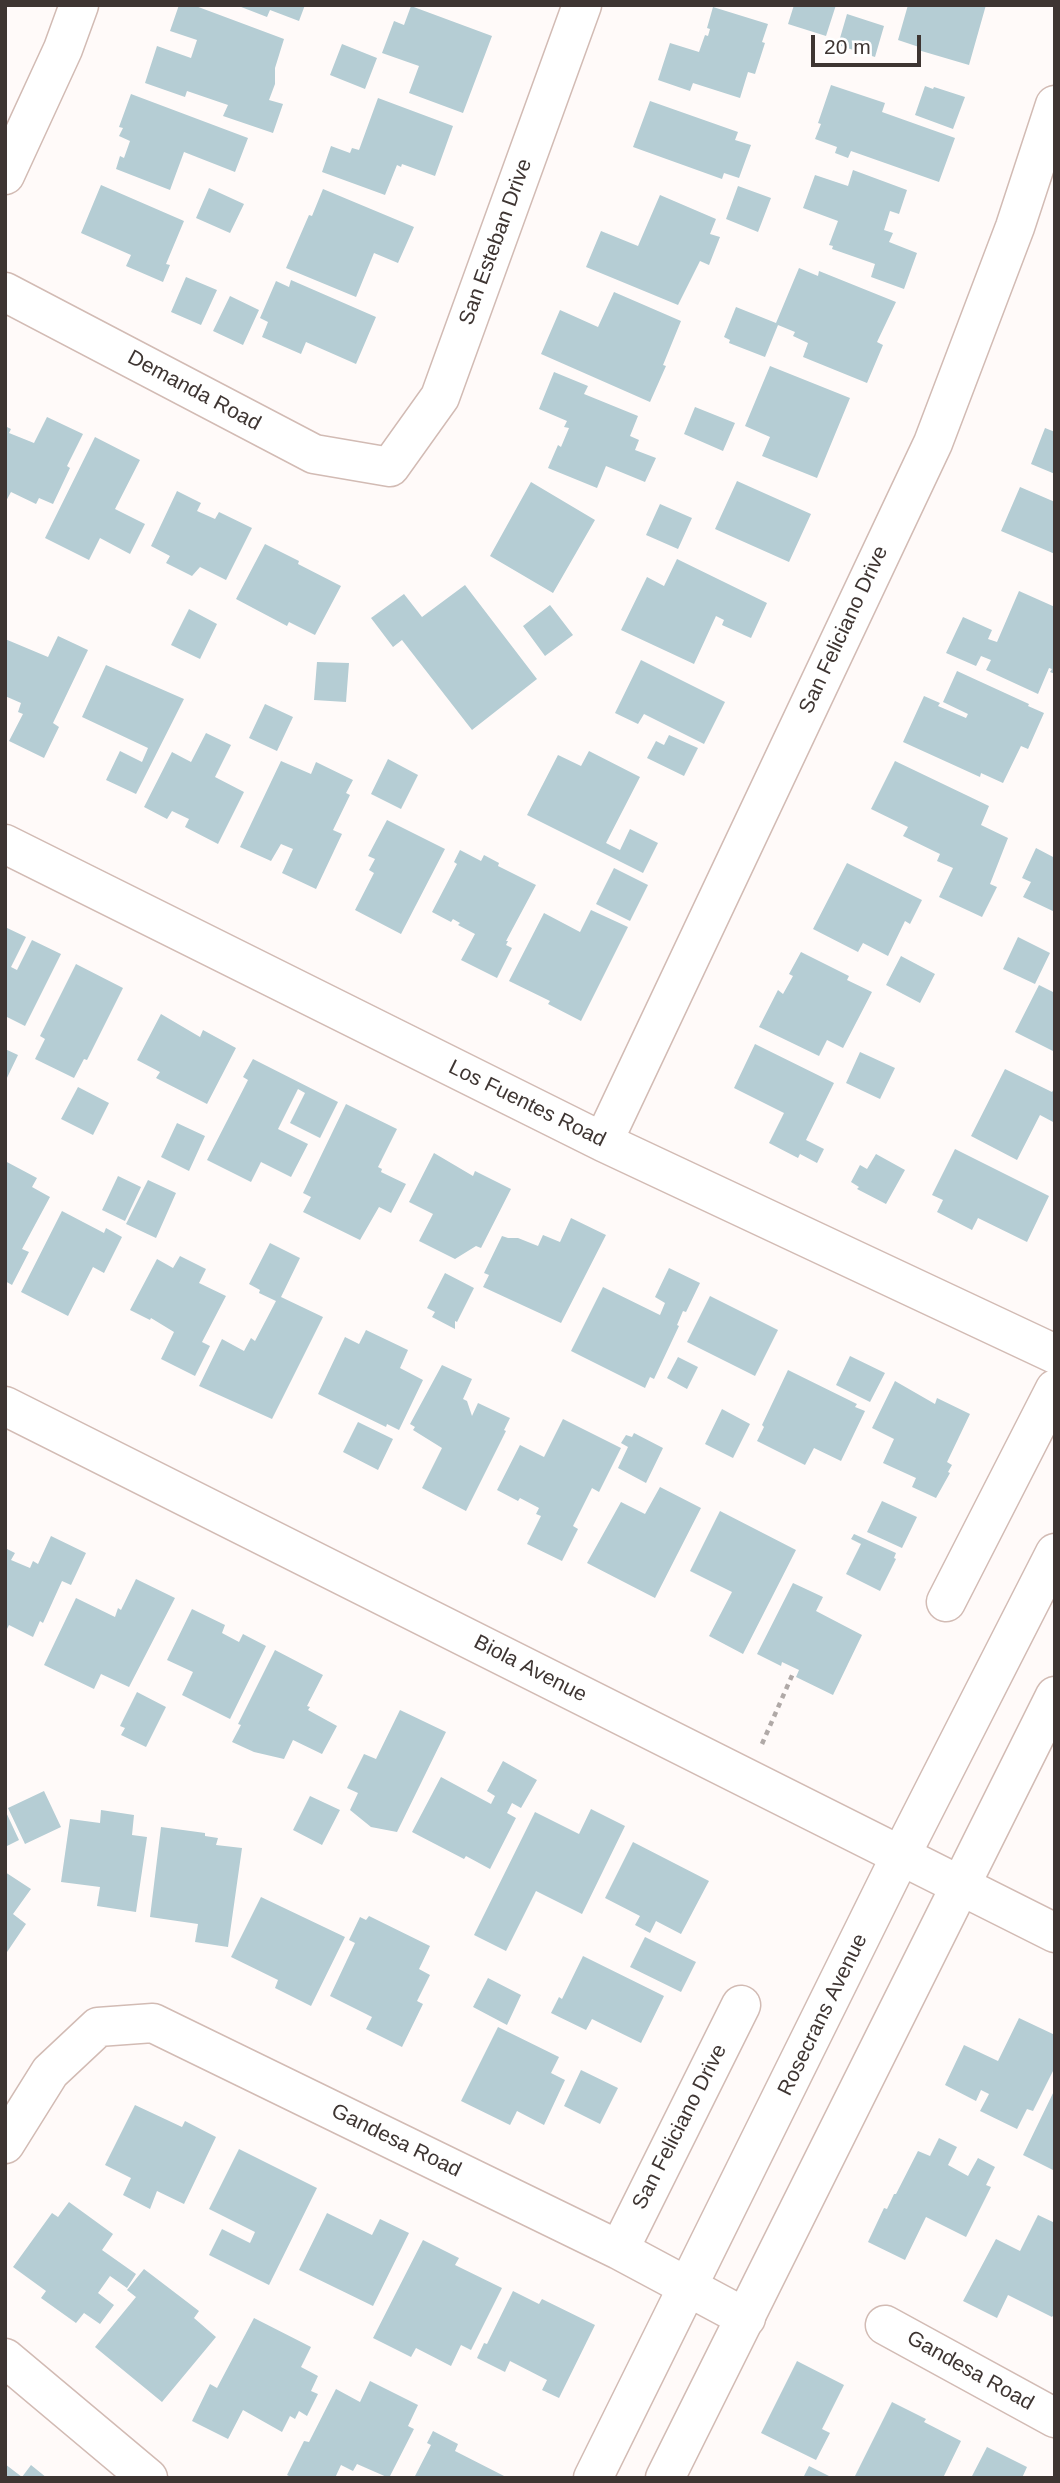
<!DOCTYPE html>
<style>
body{margin:0}
#map{position:relative;width:1060px;height:2483px;overflow:hidden;background:#fffaf9;font-family:Arial,sans-serif}
canvas{display:block}
.frame{position:absolute;inset:0;border:7px solid #3e3532;pointer-events:none}
.scale{position:absolute;left:811px;top:35px;width:110px;height:32px;box-sizing:border-box;border:4px solid #3e3532;border-top:0;padding-left:9px;font-size:21px;line-height:24px;white-space:nowrap;color:#3e3532;-webkit-text-stroke:5px #fff;paint-order:stroke}
</style>
<div id="map">
<canvas width="1060" height="2483"></canvas>
<div class="frame"></div>
<div class="scale">20 m</div>
</div>
<script>
const context = document.querySelector('canvas').getContext('2d');
context.lineJoin = 'round';
function paint(path, color) { context.fillStyle = color; context.fill(path, 'evenodd'); }
const poly = rows => new Path2D(rows.map(r => 'M' + r).join(''));
function trace(path, color, width, dash) { context.strokeStyle = color; context.lineWidth = width; context.lineCap = dash ? 'butt' : 'round'; context.setLineDash(dash || []); context.stroke(path); }
function label(font, color, halo, rows, align = 'center') {
  context.font = font + ' Arial,sans-serif'; context.lineWidth = 7; context.setLineDash([]); context.textBaseline = 'middle'; context.strokeStyle = halo; context.fillStyle = color; for (const [text, x, y, turn = 0] of rows) {
    context.save(); context.translate(x, y); context.rotate((+turn || 0) * Math.PI / 180); context.textAlign = isNaN(turn) ? turn : align; if (halo) context.strokeText(text, 0, 0); context.fillText(text, 0, 0); context.restore();
  }
}
const building = poly([
 [179,5,193,5,284,39,275,68,275,84,269,100,283,104,273,133,223,116,228,105,187,91,185,97,145,83,157,46,191,58,197,40,170,31],
 [236,5,305,5,299,21,270,10,267,17],
 [794,5,836,5,826,36,788,24],
 [908,5,986,5,969,65,918,50,919,47,898,40],
 [411,6,492,36,463,113,409,93,419,66,382,53,394,21,404,25],
 [713,7,768,24,762,42,765,43,755,74,748,72,740,98,693,83,690,91,658,80,670,43,699,52,705,35,708,36,710,29,707,28],
 [847,14,884,26,875,57,838,45],
 [342,44,377,58,365,89,330,75],
 [831,85,885,103,882,112,955,138,939,182,851,151,848,158,835,153,837,147,815,139,821,124,818,123],
 [925,86,933,89,934,87,965,97,953,129,915,115],
 [131,94,248,138,235,172,184,152,170,190,116,169,120,156,124,158,130,141,119,136,123,128,119,127],
 [378,98,453,126,435,176,402,164,401,167,397,165,385,195,322,172,331,146,350,153,352,148,359,150],
 [650,101,738,132,735,140,751,145,739,178,724,173,722,179,633,147],
 [853,170,907,190,899,214,890,211,884,230,893,233,889,242,917,253,904,289,871,277,875,264,832,249,833,246,829,245,838,221,803,208,815,175,848,186],
 [101,185,184,221,166,264,170,265,163,282,126,266,131,255,81,233],
 [738,186,771,198,758,232,726,219],
 [209,188,244,204,230,233,196,218],
 [323,189,414,227,398,263,374,253,356,297,286,268,309,215,312,216],
 [660,195,716,219,710,234,720,237,709,265,700,261,678,305,586,267,601,231,638,246],
 [799,268,818,276,819,271,896,302,877,342,883,345,867,383,803,357,808,343,793,336,795,332,778,325,765,357,729,343,730,340,724,337,736,307,776,323],
 [186,277,217,290,201,325,171,312],
 [291,280,376,317,356,364,306,342,301,354,262,337,268,322,260,318,276,281,289,287],
 [614,292,681,321,663,365,666,366,650,402,541,354,560,310,598,327],
 [230,296,259,310,243,345,213,331],
 [770,366,850,398,817,478,762,456,770,437,745,426],
 [554,372,588,386,584,394,638,416,630,436,639,440,635,450,656,458,645,482,606,466,597,488,548,468,558,445,561,447,569,428,564,427,567,421,539,409],
 [695,407,735,423,723,451,684,434],
 [47,417,83,434,67,466,70,468,53,504,39,498,36,504,11,492,5,503,5,426,11,429,9,433,34,443],
 [1045,428,1055,432,1055,474,1031,464],
 [95,437,140,460,115,509,145,524,130,554,100,538,89,560,45,538],
 [737,481,811,514,789,562,715,529],
 [531,482,595,520,553,593,490,556],
 [1020,487,1055,502,1055,554,1001,531],
 [177,491,201,503,197,511,215,519,219,512,252,528,226,580,200,567,192,576,166,563,170,556,151,546],
 [660,504,692,518,678,549,646,535],
 [265,544,299,561,298,564,341,586,315,635,289,622,287,626,236,599],
 [677,559,767,603,751,638,722,625,724,620,716,616,694,664,621,630,647,577,664,586],
 [465,585,537,679,472,730,402,640,393,647,371,618,404,594,422,617],
 [1019,591,1055,607,1055,674,1050,672,1052,669,1049,668,1038,694,986,670,991,660,981,656,976,666,946,653,963,617,992,630,988,639,997,642],
 [550,605,573,635,545,656,523,626],
 [189,609,217,624,200,659,171,645],
 [58,636,88,650,53,723,59,727,44,758,9,741,23,714,18,712,21,703,5,696,5,639,48,657],
 [641,660,725,702,704,744,644,714,638,724,615,713],
 [317,662,349,663,346,702,314,700],
 [106,665,184,699,136,794,106,780,120,751,142,762,148,748,82,717],
 [957,671,1029,704,1028,706,1044,713,1028,749,1021,746,1003,783,981,773,980,777,903,742,924,696,940,703,938,706,966,718,968,714,943,702],
 [265,704,293,717,277,751,249,738],
 [206,733,231,745,215,777,244,792,218,844,185,827,189,819,172,811,167,819,144,807,172,752,191,762],
 [669,735,698,748,684,776,647,758,656,741,664,745],
 [589,751,640,777,606,843,620,850,630,829,658,843,643,873,527,815,558,755,581,766],
 [388,759,418,775,401,809,371,794],
 [281,761,311,774,316,762,353,780,346,793,350,795,333,830,342,834,316,889,282,873,293,849,281,844,271,861,240,847],
 [895,761,989,806,981,825,1008,838,990,884,997,887,982,917,939,897,953,868,937,861,940,854,903,836,908,827,871,809],
 [387,820,445,849,401,934,355,910,374,873,369,870,375,859,368,856],
 [1036,848,1055,858,1055,912,1023,897,1031,882,1022,878],
 [460,850,481,861,484,855,499,863,498,866,536,885,506,941,508,941,506,945,512,948,497,978,461,960,475,934,458,925,460,923,453,919,451,922,432,912,457,864,454,862],
 [847,863,922,900,910,924,905,921,888,956,863,943,858,952,813,929],
 [614,868,648,885,630,921,596,904],
 [591,910,628,927,581,1021,548,1004,550,1001,509,981,544,913,580,932],
 [5,927,26,937,11,967,17,970,32,940,61,954,25,1026,5,1016],
 [1018,937,1050,953,1035,984,1003,969],
 [801,952,849,976,847,980,872,992,843,1048,827,1040,819,1056,759,1027,778,990,783,994,793,976,789,974],
 [901,956,935,974,920,1003,886,985],
 [76,964,123,988,87,1060,84,1059,74,1078,35,1059,45,1039,40,1036],
 [1039,985,1055,993,1055,1052,1015,1032],
 [161,1014,200,1037,203,1030,236,1048,207,1104,156,1078,160,1072,137,1060],
 [755,1044,834,1083,806,1140,824,1149,817,1163,800,1154,798,1158,769,1143,784,1113,734,1088],
 [5,1049,18,1055,5,1082],
 [860,1052,895,1068,880,1099,846,1083],
 [253,1059,338,1102,320,1138,290,1123,305,1093,298,1089,278,1129,308,1144,291,1177,261,1162,251,1182,207,1160,248,1080,243,1077],
 [1005,1069,1052,1092,1055,1087,1055,1123,1040,1115,1017,1160,971,1136],
 [78,1087,109,1103,93,1135,61,1119],
 [346,1104,397,1129,378,1167,382,1169,381,1172,406,1184,391,1213,379,1207,360,1240,303,1212,311,1197,303,1193],
 [177,1123,205,1136,189,1171,161,1157],
 [955,1149,1049,1196,1027,1242,978,1218,972,1230,937,1212,943,1200,932,1195],
 [434,1153,473,1176,475,1171,511,1189,481,1248,476,1246,455,1259,419,1241,433,1214,409,1202],
 [876,1154,905,1170,886,1204,857,1189,859,1187,851,1182,860,1165,867,1169],
 [5,1161,37,1178,32,1187,50,1197,22,1249,29,1252,12,1285,5,1281],
 [118,1176,141,1187,125,1221,102,1210],
 [148,1180,176,1193,156,1238,126,1224],
 [62,1211,104,1233,106,1228,122,1237,104,1273,93,1267,68,1316,21,1292],
 [571,1218,606,1235,561,1323,483,1287,489,1275,484,1273,502,1236,508,1238,518,1238,538,1246,543,1235,560,1242],
 [270,1243,300,1258,281,1297,323,1317,272,1419,199,1386,222,1339,244,1351,251,1338,255,1341,276,1301,259,1293,260,1290,249,1284],
 [180,1256,206,1269,199,1283,226,1296,202,1342,210,1346,195,1376,161,1359,174,1332,151,1318,150,1320,130,1310,157,1259,173,1268],
 [669,1268,700,1283,686,1312,683,1311,677,1325,679,1326,654,1379,650,1377,645,1388,571,1351,603,1287,660,1315,665,1303,655,1297],
 [445,1273,474,1288,457,1322,455,1321,455,1329,432,1317,435,1312,427,1308],
 [710,1296,778,1330,755,1376,687,1342],
 [366,1330,408,1350,400,1368,423,1380,399,1430,387,1424,386,1427,318,1394,345,1337,359,1344],
 [850,1356,885,1373,870,1402,836,1385],
 [678,1357,698,1367,687,1389,667,1378],
 [442,1365,472,1379,463,1399,467,1401,472,1416,478,1403,510,1418,504,1430,506,1431,466,1511,422,1488,442,1448,413,1430,415,1427,410,1424],
 [788,1370,857,1404,855,1407,865,1411,841,1461,814,1448,805,1465,757,1441,764,1427,762,1425],
 [895,1381,935,1404,937,1398,970,1414,947,1462,952,1465,948,1472,950,1473,936,1498,912,1487,916,1478,883,1463,894,1439,872,1428],
 [722,1409,750,1424,733,1458,705,1444],
 [563,1419,621,1448,599,1492,592,1488,573,1526,578,1529,562,1561,527,1544,541,1516,536,1514,539,1508,520,1498,518,1501,497,1490,520,1445,544,1457],
 [358,1422,393,1439,378,1470,343,1452],
 [634,1433,663,1448,646,1483,618,1468,628,1447,621,1443,626,1435,632,1437],
 [660,1487,701,1508,655,1598,587,1563,621,1502,645,1514],
 [882,1501,917,1517,902,1548,867,1532],
 [720,1511,796,1550,743,1654,709,1636,732,1592,690,1571],
 [854,1534,896,1553,894,1558,896,1559,880,1591,846,1574,861,1544,851,1539],
 [51,1536,86,1553,71,1585,62,1581,43,1623,40,1621,33,1637,9,1625,5,1633,5,1548,15,1553,11,1560,30,1568,33,1561,38,1564],
 [136,1579,175,1598,129,1687,101,1674,94,1689,44,1665,76,1598,115,1617,118,1608,121,1610],
 [793,1583,823,1597,816,1611,862,1635,833,1695,796,1677,799,1670,782,1662,781,1666,757,1654],
 [192,1609,225,1625,222,1633,239,1642,243,1634,266,1646,230,1719,182,1695,193,1672,167,1660],
 [275,1650,323,1675,307,1706,310,1707,308,1710,337,1726,322,1754,293,1740,284,1759,254,1752,232,1742,241,1725,238,1724],
 [137,1692,166,1707,146,1747,121,1735,125,1728,120,1726],
 [400,1710,446,1732,397,1832,371,1827,350,1810,358,1793,347,1788,364,1754,376,1759],
 [503,1761,537,1780,521,1808,512,1803,507,1813,516,1818,490,1869,466,1856,464,1859,412,1832,441,1777,491,1804,495,1796,487,1791],
 [44,1791,61,1827,25,1844,8,1808],
 [310,1796,340,1810,322,1845,293,1830],
 [591,1809,625,1826,582,1914,536,1891,506,1951,474,1935,535,1812,579,1834],
 [5,1810,19,1840,5,1847],
 [101,1810,134,1815,132,1835,147,1837,136,1912,97,1906,100,1887,61,1882,70,1819,100,1823],
 [161,1827,205,1833,205,1836,218,1838,216,1845,242,1848,228,1947,195,1942,198,1924,150,1917],
 [633,1842,709,1881,681,1934,656,1921,650,1933,635,1925,640,1916,605,1898],
 [5,1872,31,1889,13,1914,26,1924,5,1955],
 [261,1897,345,1937,311,2006,275,1988,278,1980,231,1957],
 [369,1916,430,1946,419,1969,430,1975,417,2001,423,2004,402,2047,366,2029,372,2017,330,1996,355,1943,349,1940,360,1917,366,1920],
 [645,1937,696,1962,681,1992,630,1967],
 [583,1956,664,1996,641,2043,592,2019,586,2030,551,2013,559,1997,562,1999],
 [488,1978,521,1995,507,2025,473,2007],
 [1019,2018,1055,2035,1055,2067,1033,2111,1027,2109,1017,2129,980,2111,989,2094,981,2090,976,2101,945,2085,964,2045,998,2061],
 [498,2027,559,2057,551,2073,565,2080,544,2125,517,2111,510,2125,461,2101],
 [581,2070,618,2088,600,2124,564,2106],
 [1055,2089,1055,2171,1023,2155],
 [135,2105,182,2127,185,2121,216,2137,184,2204,157,2191,150,2209,123,2195,131,2178,105,2165],
 [939,2138,957,2147,948,2165,968,2176,978,2158,995,2167,986,2185,991,2187,966,2237,926,2217,905,2260,868,2242,884,2208,887,2209,894,2194,896,2194,918,2151,930,2156],
 [239,2149,317,2188,269,2285,209,2255,222,2229,250,2243,255,2232,209,2209],
 [69,2202,113,2234,102,2250,136,2274,127,2288,110,2276,98,2293,114,2305,100,2324,84,2313,76,2323,41,2298,46,2291,13,2267,52,2213,58,2217],
 [327,2213,372,2235,380,2219,409,2233,373,2306,299,2270],
 [1038,2215,1055,2223,1055,2313,1052,2317,1008,2295,997,2318,963,2301,996,2239,1020,2251],
 [423,2240,459,2258,455,2265,502,2288,471,2350,461,2345,451,2366,416,2348,411,2357,373,2338],
 [144,2269,199,2311,194,2318,216,2337,162,2402,95,2347,136,2297,127,2290],
 [513,2291,539,2304,542,2299,595,2325,559,2398,542,2390,547,2380,510,2361,505,2372,477,2358,484,2343,487,2344],
 [254,2318,311,2347,301,2367,318,2376,311,2391,318,2394,307,2416,299,2411,295,2419,290,2416,282,2432,243,2410,228,2439,192,2421,210,2384,217,2388],
 [797,2361,844,2385,822,2429,830,2433,816,2460,761,2433],
 [370,2381,418,2405,408,2426,414,2429,389,2478,357,2464,353,2471,341,2465,335,2478,293,2478,287,2475,304,2441,309,2442,336,2389,360,2402],
 [892,2402,926,2419,924,2422,961,2441,943,2478,854,2478],
 [433,2431,458,2444,455,2451,508,2478,414,2478,431,2445,427,2443],
 [987,2447,1027,2467,1022,2478,971,2478],
 [5,2464,22,2477,31,2465,47,2478,5,2478],
 [809,2466,833,2478,803,2478]
]);
const path = poly([
 [762,1744,794,1671]
]);
const street = poly([
 [5,175,63,49,79,5],
 [5,292,314,454,390,467,440,397,582,5],
 [5,844,603,1142,1055,1354],
 [603,1142,933,443,1015,227,1055,105],
 [946,1602,1055,1389],
 [5,2144,50,2072,98,2027,153,2023,619,2250,746,2318],
 [619,2250,741,2005],
 [885,2325,1055,2418],
 [5,2358,148,2478]
]);
const secondary = poly([
 [5,1406,1055,1933]
]);
const primary = poly([
 [593,2478,901,1855,1055,1553],
 [665,2478,1055,1696]
]);
const streetNames = [
 ["San Esteban Drive",496,242,-70],
 ["Demanda Road",194,391,28],
 ["San Feliciano Drive",844,630,-65],
 ["Los Fuentes Road",527,1104,26],
 ["Biola Avenue",530,1669,27],
 ["Rosecrans Avenue",823,2015,-64],
 ["San Feliciano Drive",680,2127,-63],
 ["Gandesa Road",396,2141,26],
 ["Gandesa Road",970,2371,29]
];
paint(building, '#b5cdd4');
trace(street, '#d2bbb4', 41);
trace(secondary, '#d2bbb4', 41);
trace(primary, '#d2bbb4', 41);
trace(path, '#b0a9a7', 4.5, [5, 5]);
trace(street, '#fff', 38);
trace(secondary, '#fff', 38);
trace(primary, '#fff', 38);
label('21px', '#3e3532', '#fff', streetNames);
</script>
